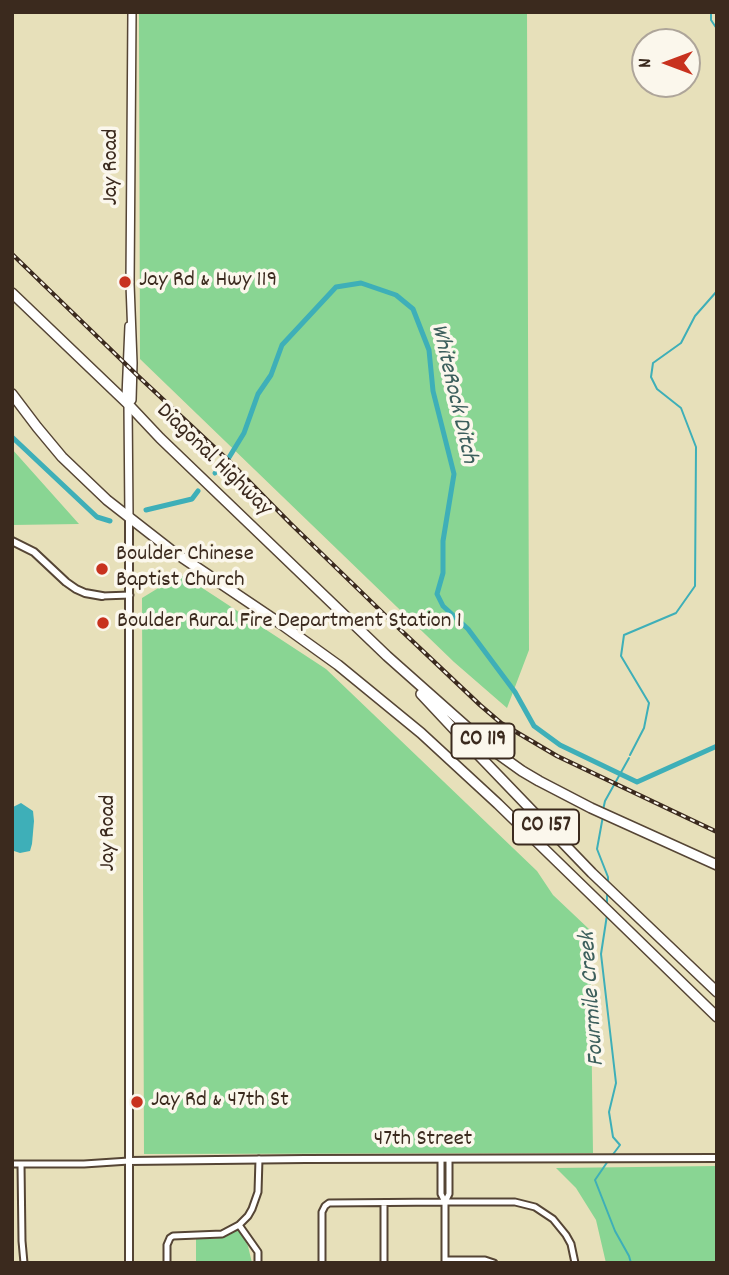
<!DOCTYPE html>
<style>
body{margin:0}
#map{position:relative;width:729px;height:1275px;overflow:hidden;background:#e7e0ba;font-family:Dekko,sans-serif}
canvas{display:block}
.frame{position:absolute;inset:0;border:14px solid #3b2a1e;pointer-events:none}
.north{position:absolute;left:631px;top:28px;width:70px;height:70px;box-sizing:border-box;background:#fbf7ec;border:2px solid #aea59a;border-radius:50%;rotate:270deg;font-size:19px;font-weight:700;line-height:28px;text-align:center;color:#3b2a1e}
.north::after{content:'';display:block;margin:auto;width:24px;height:32px;background:#c8321e;clip-path:polygon(50% 0,100% 100%,50% 72%,0 100%)}
</style>
<div id="map">
<canvas width="729" height="1275"></canvas>
<div class="frame"></div>
<div class="north">N</div>
</div>
<script>
const context = document.querySelector('canvas').getContext('2d');
context.lineJoin = 'round';
function paint(path, color) { context.fillStyle = color; context.fill(path, 'evenodd'); }
const poly = rows => new Path2D(rows.map(r => 'M' + r).join(''));
function trace(path, color, width, dash) { context.strokeStyle = color; context.lineWidth = width; context.lineCap = dash ? 'butt' : 'round'; context.setLineDash(dash || []); context.stroke(path); }
function label(font, color, halo, rows, align = 'center') {
  context.font = font + ' Dekko,sans-serif'; context.lineWidth = 7; context.setLineDash([]); context.textBaseline = 'middle'; context.strokeStyle = halo; context.fillStyle = color; for (const [text, x, y, turn = 0] of rows) {
    context.save(); context.translate(x, y); context.rotate((+turn || 0) * Math.PI / 180); context.textAlign = isNaN(turn) ? turn : align; if (halo) context.strokeText(text, 0, 0); context.fillText(text, 0, 0); context.restore();
  }
}
const green = poly([
 [139,12,527,12,529,650,507,708,454,662,140,359],
 [12,449,79,524,12,525],
 [161,576,184,576,326,669,537,871,553,895,590,930,593,1153,144,1154,142,598,160,587],
 [717,1166,717,1263,606,1263,596,1220,576,1188,556,1168],
 [239,1229,248,1246,252,1263,196,1263,196,1239,213,1239,227,1236]
]);
const water = poly([
 [21,803,33,811,34,821,32,844,30,851,20,853,14,851,12,845,12,812,13,807]
]);
const stream = poly([
 [711,12,711,20,717,29],
 [630,755,644,728,649,703,621,656,624,635,676,613,695,586,696,447,681,408,657,389,651,377,653,363,681,343,695,316,717,291],
 [603,810,605,801,629,758],
 [603,816,597,849,608,877,608,881],
 [607,906,607,894],
 [607,915,601,954,616,1083,609,1112,613,1137,620,1145,611,1157],
 [608,1161,595,1180,615,1231,629,1256,631,1263]
]);
const canal = poly([
 [12,437,97,517,110,521],
 [215,473,225,464,244,433,258,394,271,375,282,345,336,287,361,283,396,295,413,309,429,350,433,391,454,474,443,541,443,573,437,594,443,606,468,629,515,692,534,726,560,745,637,782,717,746],
 [146,510,192,499,198,491]
]);
const minor = poly([
 [102,596,130,595],
 [441,1159,441,1194,445,1202],
 [12,1164,84,1164,129,1161],
 [21,1164,22,1241,24,1263],
 [384,1203,384,1263],
 [239,1225,258,1252,258,1263],
 [445,1260,485,1260,494,1263],
 [167,1263,167,1245,170,1238,173,1236,222,1234,239,1225,248,1216,252,1209,258,1192,259,1159],
 [322,1263,322,1212,325,1206,329,1203,445,1202,515,1202,535,1207,553,1219,566,1235,571,1244,575,1263],
 [445,1263,445,1202,449,1194,449,1159]
]);
const tertiary = poly([
 [129,518,129,1263],
 [12,541,34,552,66,582,76,589,85,593,102,596],
 [129,1161,305,1159,717,1158]
]);
const secondary = poly([
 [129,326,126,397,128,404,129,518],
 [128,404,132,400,133,363,130,284,132,12]
]);
const trunk = poly([
 [12,293,128,404,160,438,387,656,494,751,522,771,539,781,591,808,717,865],
 [12,394,37,427,62,457,107,500,171,550,281,624,338,665,421,733,498,804,717,1017],
 [421,694,465,741,592,873,717,992]
]);
const rail = poly([
 [12,254,138,376,231,463,290,523,388,618,480,705,501,723,557,756,717,832]
]);
const markers = [
 [125,282,7,"#c8321e"],
 [102,569,7,"#c8321e"],
 [103,623,7,"#c8321e"],
 [137,1102,7,"#c8321e"]
];
const shields = [
 [483,741,63],
 [546,827,66]
];
const shieldNames = [
 ["CO 119",483,741],
 ["CO 157",546,827]
];
const streetNames = [
 ["Jay Road",113,167,-90],
 ["Diagonal Highway",213,461,44],
 ["Jay Road",110,833,-90],
 ["47th Street",423,1141]
];
const poiNames = [
 ["Jay Rd & Hwy 119",139,282],
 ["Boulder Chinese",116,556],
 ["Baptist Church",116,582],
 ["Boulder Rural Fire Department Station 1",117,623],
 ["Jay Rd & 47th St",151,1102]
];
const waterNames = [
 ["WhiteRock Ditch",452,394,77],
 ["Fourmile Creek",594,999,-94]
];
paint(green, '#89d593');
paint(water, '#3eafb8');
trace(stream, '#3eafb8', 2);
trace(canal, '#3eafb8', 5);
trace(minor, '#554535', 9);
trace(tertiary, '#554535', 10);
trace(secondary, '#554535', 10);
trace(trunk, '#554535', 12);
trace(minor, '#fff', 5);
trace(tertiary, '#fff', 6);
trace(secondary, '#fff', 7);
trace(trunk, '#fff', 9);
trace(rail, '#3b2a1e', 4.5);
trace(rail, '#fbf7ec', 2, [5]);
for (const [x, y, r, color] of markers) { const dot = new Path2D(); dot.arc(x, y, r, 0, 2 * Math.PI); context.fillStyle = color; context.fill(dot); trace(dot, '#fbf7ec', 2.5); }
for (const [x, y, w] of shields) { const box = new Path2D(); box.roundRect(x - w / 2, y - 17.5, w, 35, 5); context.fillStyle = '#fbf7ec'; context.fill(box); trace(box, '#3b2a1e', 2); }
label('bold 21px', '#3b2a1e', null, shieldNames);
label('23px', '#3b2a1e', '#fbf7ec', streetNames);
label('23px', '#3b2a1e', '#fbf7ec', poiNames, 'left');
label('italic 24px', '#3c5f5c', '#fbf7ec', waterNames);
</script>
